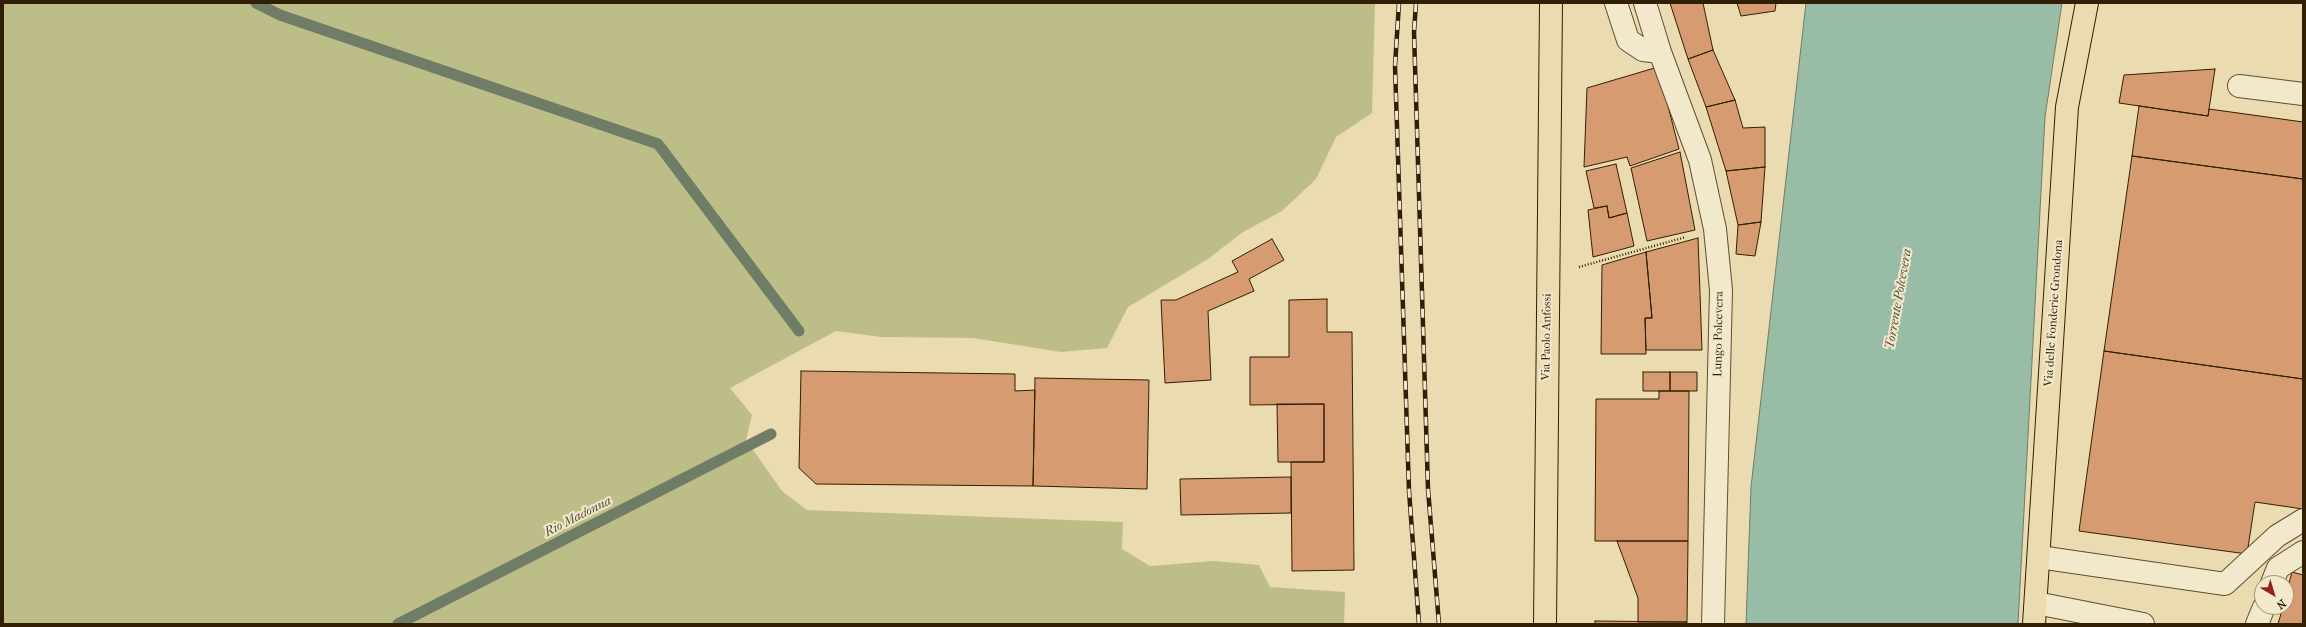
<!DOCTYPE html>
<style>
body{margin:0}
#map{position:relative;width:2306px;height:627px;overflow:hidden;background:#ebdbb1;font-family:"IM FELL French Canon",serif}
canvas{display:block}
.frame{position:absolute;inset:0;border:4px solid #301f05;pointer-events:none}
.north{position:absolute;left:2254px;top:575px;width:40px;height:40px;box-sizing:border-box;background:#f2e8cc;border:1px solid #a4987c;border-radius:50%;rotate:142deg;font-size:11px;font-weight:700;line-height:16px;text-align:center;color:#301f05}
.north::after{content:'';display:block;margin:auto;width:14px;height:18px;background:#8f2418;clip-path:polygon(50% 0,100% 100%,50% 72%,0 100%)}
</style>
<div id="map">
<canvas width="2306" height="627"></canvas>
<div class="frame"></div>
<div class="north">N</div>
</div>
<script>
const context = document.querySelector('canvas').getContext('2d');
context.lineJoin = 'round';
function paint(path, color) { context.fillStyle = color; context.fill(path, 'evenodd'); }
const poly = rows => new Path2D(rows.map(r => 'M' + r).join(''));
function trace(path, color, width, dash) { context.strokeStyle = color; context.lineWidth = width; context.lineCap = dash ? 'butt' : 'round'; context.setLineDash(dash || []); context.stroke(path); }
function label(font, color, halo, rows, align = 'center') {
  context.font = font + ' "IM FELL French Canon",serif'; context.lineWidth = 4; context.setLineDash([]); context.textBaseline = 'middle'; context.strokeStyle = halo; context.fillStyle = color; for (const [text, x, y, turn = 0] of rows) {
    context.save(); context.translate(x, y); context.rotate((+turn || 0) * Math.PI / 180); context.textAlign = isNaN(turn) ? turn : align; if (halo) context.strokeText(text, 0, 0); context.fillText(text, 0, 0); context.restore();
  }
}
const green = poly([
 [3,3,1375,3,1372,113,1336,137,1316,179,1282,211,1243,232,1208,259,1128,307,1107,348,1061,352,973,338,881,337,836,331,730,388,752,415,746,440,782,491,807,510,1123,522,1122,549,1150,566,1214,561,1259,565,1270,587,1345,592,1344,624,3,624]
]);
const water = poly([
 [1806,3,2062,3,2045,117,2018,624,1746,624,1751,487,1806,3]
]);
const stream = poly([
 [256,3,280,15,658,144,799,331],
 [398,624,771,434]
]);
const building = poly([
 [1670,3,1703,3,1713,50,1688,59,1670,3],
 [1737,3,1776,3,1775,11,1741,16,1737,3],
 [1713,50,1735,100,1706,107,1688,59,1713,50],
 [1658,67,1679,149,1630,166,1627,157,1584,167,1587,88,1658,67],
 [2215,69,2208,116,2119,103,2124,75,2215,69],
 [1735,100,1743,128,1765,127,1765,167,1726,171,1706,107,1735,100],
 [2139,106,2208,116,2209,109,2303,122,2303,179,2132,156,2139,106],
 [1680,152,1695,230,1647,241,1631,168,1680,152],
 [2132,156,2303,179,2303,379,2104,351,2132,156],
 [1616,164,1627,213,1609,218,1607,206,1594,208,1586,171,1616,164],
 [1765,167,1761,222,1738,225,1726,171,1765,167],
 [1607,206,1609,218,1627,213,1634,246,1593,257,1588,210,1607,206],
 [1761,222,1755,256,1736,254,1738,225,1761,222],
 [1698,238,1702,350,1646,350,1645,318,1652,318,1646,252,1698,238],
 [1272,239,1284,260,1249,279,1254,291,1208,311,1211,380,1165,383,1161,300,1176,300,1238,272,1232,261,1272,239],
 [1646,252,1652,318,1645,318,1646,354,1601,354,1602,265,1646,252],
 [1327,299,1327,332,1352,332,1354,570,1292,571,1291,462,1324,462,1324,404,1250,405,1250,357,1289,357,1289,300,1327,299],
 [2104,351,2303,379,2303,509,2255,502,2247,554,2079,531,2104,351],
 [801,371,1015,374,1015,391,1035,390,1033,486,816,484,799,468,801,371],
 [1643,372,1670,372,1670,391,1643,391,1643,372],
 [1670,372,1697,372,1697,391,1670,391,1670,372],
 [1035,378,1149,380,1147,489,1033,486,1035,378],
 [1659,391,1689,391,1688,541,1595,541,1596,399,1659,399,1659,391],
 [1277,404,1324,404,1324,462,1278,462,1277,404],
 [1291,477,1291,513,1181,515,1180,479,1291,477],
 [1617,541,1688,541,1687,622,1638,622,1638,598,1617,541],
 [2292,572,2303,575,2303,624,2278,624,2283,607,2286,607,2286,594,2292,572],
 [1595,621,1687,622,1687,624,1595,624,1595,621]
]);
const path = poly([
 [1579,267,1686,237]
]);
const minor = poly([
 [1616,3,1628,40,1643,50,1660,52],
 [1645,3,1660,52,1700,160,1715,229,1721,290,1713,624],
 [2239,86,2303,94],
 [2039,557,2225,584,2277,536,2303,520],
 [2272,583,2278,568,2303,552],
 [2036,603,2143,624],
 [2257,624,2264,607]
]);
const major = poly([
 [1545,624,1551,3],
 [2034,624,2067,107,2087,3]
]);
const rail = poly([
 [1399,3,1395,66,1409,491,1419,624],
 [1416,3,1414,32,1428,489,1439,624]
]);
const streetNames = [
 ["Via delle Fonderie Grondona",2054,313,-86],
 ["Lungo Polcevera",1719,334,-89],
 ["Via Paolo Anfossi",1547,337,-89]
];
const waterNames = [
 ["Torrente Polcevera",1899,299,-80],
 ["Rio Madonna",578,517,-27]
];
paint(green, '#bdbe87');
paint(water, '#99bca7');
trace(water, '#6f7d66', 1);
trace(stream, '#6f7d66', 11);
paint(building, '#d69b71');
trace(building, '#301f05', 1);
trace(minor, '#5f4e30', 24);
trace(major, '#301f05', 24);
trace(path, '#301f05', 2.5, [1, 2]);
trace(minor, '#f2e8cc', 22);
trace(major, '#ebdbb1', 22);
trace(rail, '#301f05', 4.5);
trace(rail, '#f2e8cc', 3, [9]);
label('12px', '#301f05', '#f2e8cc', streetNames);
label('italic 13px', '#504e36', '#f2e8cc', waterNames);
</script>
